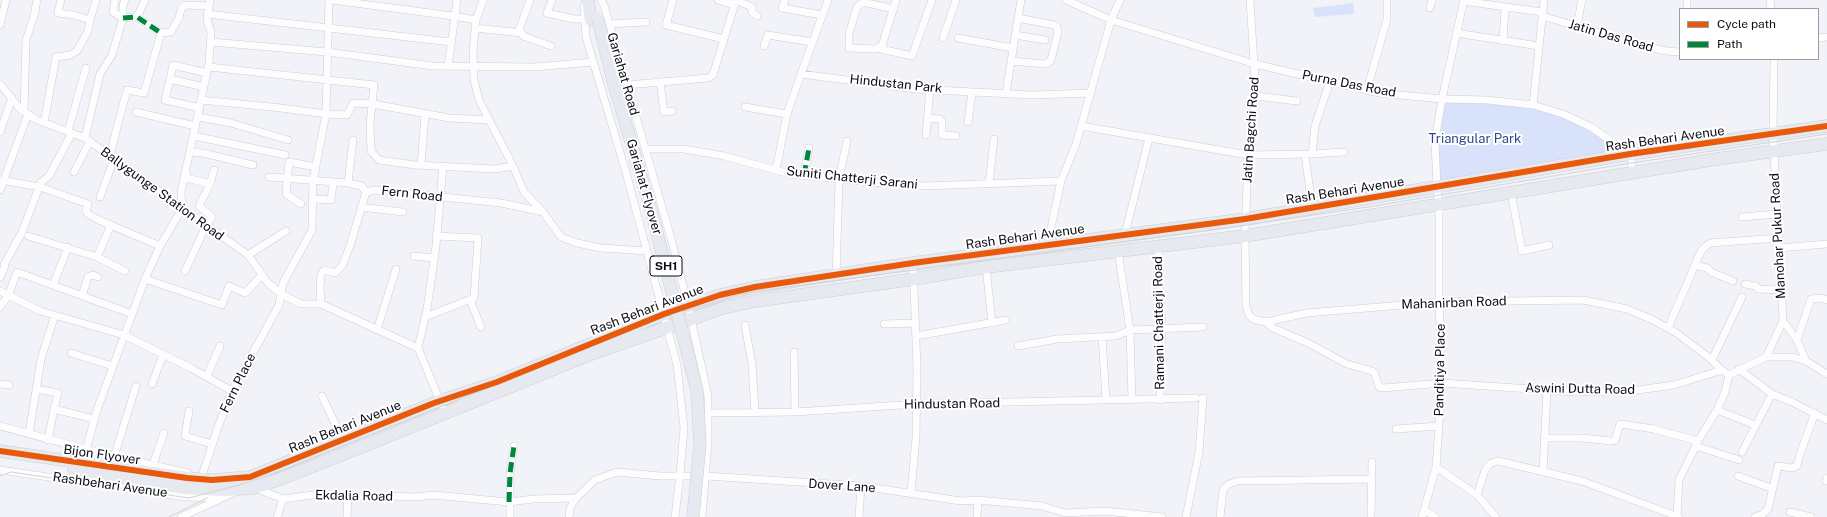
<!DOCTYPE html>
<style>
body{margin:0}
#map{position:relative;width:1827px;height:517px;overflow:hidden;background:#f2f3f8;font-family:"Public Sans",sans-serif}
canvas{display:block}
.legend{position:absolute;left:1679px;top:8px;width:140px;height:52px;box-sizing:border-box;background:#fff;border:1px solid #9d9ea1;margin:0;padding:5px 7px;list-style:none;font-size:12px;color:#090d14}
.legend li{display:flex;align-items:center;gap:8px;height:20px}
.legend b{width:20px;border:1px solid #9d9ea1}
</style>
<div id="map">
<canvas width="1827" height="517"></canvas>
<ul class="legend">
<li><b style="height:5px;background:#e8590c"></b>Cycle path</li>
<li><b style="height:5px;background:#00873e"></b>Path</li>
</ul>
</div>
<script>
const context = document.querySelector('canvas').getContext('2d');
context.lineJoin = 'round';
function paint(path, color) { context.fillStyle = color; context.fill(path, 'evenodd'); }
const poly = rows => new Path2D(rows.map(r => 'M' + r).join(''));
function trace(path, color, width, dash) { context.strokeStyle = color; context.lineWidth = width; context.lineCap = dash ? 'butt' : 'round'; context.setLineDash(dash || []); context.stroke(path); }
function label(font, color, halo, rows, align = 'center') {
  context.font = font + ' "Public Sans",sans-serif'; context.lineWidth = 4; context.setLineDash([]); context.textBaseline = 'middle'; context.strokeStyle = halo; context.fillStyle = color; for (const [text, x, y, turn = 0] of rows) {
    context.save(); context.translate(x, y); context.rotate((+turn || 0) * Math.PI / 180); context.textAlign = isNaN(turn) ? turn : align; if (halo) context.strokeText(text, 0, 0); context.fillText(text, 0, 0); context.restore();
  }
}
const green = poly([
 [1353,3,1354,14,1315,17,1313,8],
 [1443,101,1488,103,1532,108,1561,115,1590,129,1622,152,1433,183]
]);
const minor = poly([
 [115,0,113,12,123,18,137,17,161,33,171,32,179,18,181,9,185,5,208,6],
 [332,0,453,16,476,20],
 [483,0,476,20,473,52,474,80,479,100,513,166,524,192,543,212,561,237,577,243,601,248,647,251],
 [552,0,547,13,574,19,584,19],
 [601,0,604,5,672,242,688,305,708,396,708,443,702,517],
 [673,0,666,25,724,39],
 [718,0,734,5],
 [735,0,752,7,752,12,757,16],
 [785,0,782,8,822,15],
 [896,0,881,49,912,56,932,0],
 [1066,0,1111,20,1255,64,1379,93,1442,99,1487,100,1533,105,1563,114,1591,127,1630,154,1633,172],
 [1250,0,1256,96,1248,155,1245,236,1246,306,1249,315,1253,319,1266,322,1307,313,1439,302,1583,300,1627,309,1653,320,1675,332,1707,356,1722,370],
 [1770,0,1771,9],
 [1463,1,1542,12],
 [584,6,586,37,627,176,677,365,684,428,680,475,675,517],
 [1430,8,1432,0],
 [1687,9,1687,0],
 [207,14,451,42],
 [1542,16,1648,47,1666,51,1680,52],
 [137,17,145,0],
 [90,20,96,0],
 [609,24,646,22],
 [0,25,6,0],
 [1577,26,1582,0],
 [475,28,522,33,523,36,551,46],
 [518,33,530,0],
 [1456,33,1539,46],
 [1015,35,1045,40],
 [943,38,956,0],
 [958,38,1013,48],
 [1818,38,1827,37],
 [1503,41,1505,8],
 [211,42,327,52,433,66,535,67,593,62],
 [883,45,875,49,849,48,849,34,857,7,863,2,894,9],
 [764,46,768,35,812,42],
 [1011,61,1045,64,1049,62,1051,60,1058,32,1057,27,1054,25,1018,18],
 [209,67,374,85,370,124,371,151,379,160,415,165,495,169,513,166],
 [448,67,457,0],
 [801,74,828,0],
 [170,79,204,87],
 [660,82,664,112,672,111],
 [0,84,20,109,37,120,85,138,248,255,268,283,281,294,301,304,321,304,418,348],
 [627,85,708,78,713,75,736,0],
 [1367,90,1387,19,1387,0],
 [1006,93,1021,0],
 [1256,96,1297,101],
 [201,100,281,108,326,114,347,115,353,103,373,104,449,118,489,120],
 [1533,105,1544,0],
 [745,107,787,114],
 [200,108,165,100,170,79,173,65,207,73],
 [24,111,26,40,34,16,37,0],
 [136,112,195,126],
 [198,117,231,123,288,140],
 [927,118,940,119,942,122,942,135,956,136],
 [968,122,972,92],
 [44,123,56,57,70,55,77,51,88,31,90,20,74,15,58,13,61,0],
 [1081,126,1248,155,1312,154,1344,152],
 [68,131,86,68],
 [0,132,12,98],
 [926,135,930,89],
 [194,136,285,155],
 [85,138,100,74,112,55,123,18,123,5,125,0],
 [353,140,348,183,362,186,366,192],
 [646,149,684,149,724,156,790,174,871,182,924,186,1061,181],
 [190,152,203,153,253,165],
 [110,154,127,90,144,93,161,33],
 [1305,154,1312,207],
 [1312,154,1315,126,1330,81],
 [421,165,425,114],
 [443,166,436,246,427,309,418,348,445,413],
 [776,170,787,114,801,74,915,89,1032,95,1091,93],
 [74,172,90,141],
 [186,172,187,178,210,184],
 [804,175,809,148],
 [269,177,348,183],
 [0,180,40,187,88,204,86,211,88,214,99,220,160,246],
 [989,184,994,139],
 [0,190,28,114],
 [1511,192,1522,251,1549,245],
 [100,197,114,159],
 [313,199,331,200,333,183],
 [301,204,286,194,289,162,316,167],
 [361,207,403,212],
 [1742,217,1777,214],
 [1125,234,1149,138],
 [28,236,97,257,125,271],
 [1158,246,1162,329,1160,400],
 [1047,247,1061,181,1076,144,1111,20,1120,0],
 [1779,248,1827,244],
 [1118,251,1130,330,1132,399],
 [248,255,286,231],
 [414,256,434,258],
 [97,257,111,225],
 [1695,265,1707,268,1711,272,1733,281],
 [986,267,992,323],
 [185,271,206,226,212,217,199,206,210,184,214,170],
 [836,276,839,179,847,141],
 [0,277,5,266,4,265,22,232,41,182,49,176,72,133],
 [145,279,222,305,229,286,245,293,262,275],
 [1745,284,1756,286,1758,289,1781,290],
 [53,285,68,247],
 [0,291,40,311,124,335,191,368,232,391],
 [82,296,88,277,93,275,98,277],
 [470,300,481,327],
 [321,304,320,288,321,274,324,270,335,273,342,266,350,246,366,192,375,190,501,203,543,212],
 [0,307,8,296,17,272,132,314],
 [425,317,474,298,478,238,436,236],
 [1783,321,1797,340,1806,361],
 [1266,322,1273,328,1308,343,1347,364,1372,371,1375,374,1379,387,1383,388,1442,383,1576,392,1631,391,1674,385,1722,370,1729,375,1766,357,1783,321,1773,134,1774,59],
 [884,324,915,323],
 [745,325,752,364,755,412],
 [1668,328,1701,251,1706,246,1710,243,1778,238],
 [377,330,396,269],
 [916,336,1006,320],
 [1102,337,1106,399],
 [1797,340,1811,299,1822,298,1827,300],
 [1018,346,1057,339,1116,336,1130,330,1203,327],
 [794,352,795,412],
 [71,353,112,366],
 [1766,357,1792,357,1806,361,1827,374],
 [1712,360,1742,297],
 [1739,369,1772,394,1792,402,1827,420],
 [207,376,220,346],
 [0,384,9,385],
 [152,384,163,355],
 [36,389,58,393,54,409],
 [322,396,343,440],
 [1717,410,1755,425],
 [189,411,185,436,212,444],
 [708,413,795,412,917,404,1196,398],
 [0,426,108,455,188,473],
 [1396,429,1439,426],
 [29,434,41,359,55,315],
 [1544,438,1582,438,1612,441],
 [48,440,54,409,94,419],
 [1615,440,1620,424,1654,429,1698,441],
 [1696,446,1739,460],
 [86,449,97,410,145,279,160,246,182,209,181,192,209,63,211,32,207,20,210,0],
 [1742,452,1772,394],
 [114,457,136,386],
 [153,464,164,433],
 [1436,467,1477,495,1496,517],
 [0,470,186,497,221,498],
 [1543,472,1547,390],
 [1738,476,1773,489],
 [201,479,218,427,232,391,279,305,283,283,312,230,313,181,326,114,329,0],
 [1826,481,1827,478],
 [255,488,283,499,313,495,348,495,371,498,387,496,416,497,433,495,509,502,533,499,576,498],
 [911,493,916,437,917,368,913,263],
 [1477,495,1485,470,1491,463,1498,461,1582,481,1679,517],
 [1424,510,1435,517],
 [1790,512,1811,517],
 [1677,516,1679,480,1698,441,1717,410,1725,392,1729,375],
 [181,517,235,492],
 [277,517,283,499],
 [347,517,348,495],
 [510,517,510,473,514,446],
 [569,517,570,508,576,498,595,480,617,472,660,476,706,476,861,486,961,501,978,500,1042,506,1065,513,1105,511,1162,517],
 [859,517,861,486],
 [977,517,978,500],
 [1186,517,1199,452,1203,398],
 [1220,517,1223,490,1229,484,1238,481,1371,479],
 [1371,517,1372,462],
 [1422,517,1436,467,1442,383,1439,302,1439,205,1437,188,1435,140,1442,99,1464,0],
 [1755,517,1763,514,1768,509,1778,466,1792,468,1797,466,1800,454,1815,413]
]);
const primary = poly([
 [588,0,591,20],
 [0,451,187,478,212,480,250,477,434,403,497,382,664,314,720,295,755,287,913,263,1245,219,1630,154,1827,126],
 [74,470,186,488,225,490,254,488,283,478,354,450,594,353,723,308,756,301,914,279,986,267,1245,236,1717,159,1827,144]
]);
const tram = poly([
 [0,476,11,472,189,498,239,485,275,473,665,317,734,296,758,291,1206,231,1368,207,1631,163,1827,134],
 [169,517,207,498]
]);
const primaryBridge = poly([
 [598,19,613,81,652,213,697,391,700,444,693,517]
]);
const quiet = poly([
 [123,18,137,17,161,33],
 [804,175,809,148],
 [509,502,510,473,514,446]
]);
const cycleway = poly([
 [0,451,187,478,212,480,250,477,434,403,497,382,664,314,720,295,755,287,913,263,1245,219,1630,154,1827,126]
]);
const shields = [
 [666,266,32]
];
const shieldNames = [
 ["SH1",666,266]
];
const streetNames = [
 ["Jatin Das Road",1611,36,16],
 ["Gariahat Road",623,74,74],
 ["Hindustan Park",896,84,6],
 ["Purna Das Road",1349,84,11],
 ["Jatin Bagchi Road",1251,130,-86],
 ["Rash Behari Avenue",1665,139,-8],
 ["Suniti Chatterji Sarani",852,178,6],
 ["Gariahat Flyover",644,187,74],
 ["Rash Behari Avenue",1345,191,-9],
 ["Ballygunge Station Road",162,194,36],
 ["Fern Road",412,194,6],
 ["Manohar Pukur Road",1778,236,-93],
 ["Rash Behari Avenue",1025,237,-8],
 ["Mahanirban Road",1454,303,-2],
 ["Rash Behari Avenue",647,310,-21],
 ["Ramani Chatterji Road",1159,323,-91],
 ["Panditiya Place",1440,370,-89],
 ["Fern Place",238,383,-64],
 ["Aswini Dutta Road",1580,389,1],
 ["Hindustan Road",952,404,-1],
 ["Rash Behari Avenue",345,427,-22],
 ["Bijon Flyover",102,455,8],
 ["Rashbehari Avenue",110,485,8],
 ["Dover Lane",842,486,4],
 ["Ekdalia Road",354,496,1]
];
const parkNames = [
 ["Triangular Park",1475,139]
];
paint(green, '#d8e3fb');
trace(minor, '#ccced5', 8);
trace(primary, '#cecfd2', 13);
trace(minor, '#fdfdfe', 7);
trace(primary, '#e6e9ef', 12);
trace(tram, '#d3d3d4', 1);
trace(primaryBridge, '#cecfd2', 13, []);
trace(primaryBridge, '#e6e9ef', 12);
trace(quiet, '#00873e', 5, [10, 5]);
trace(cycleway, '#e8590c', 6);
for (const [x, y, w] of shields) { const box = new Path2D(); box.roundRect(x - w / 2, y - 10, w, 20, 3); context.fillStyle = '#fff'; context.fill(box); trace(box, '#090d14', 1); }
label('bold 12px', '#090d14', null, shieldNames);
label('13px', '#090d14', '#fff', streetNames);
label('13px', '#2d498d', '#fff', parkNames);
</script>
